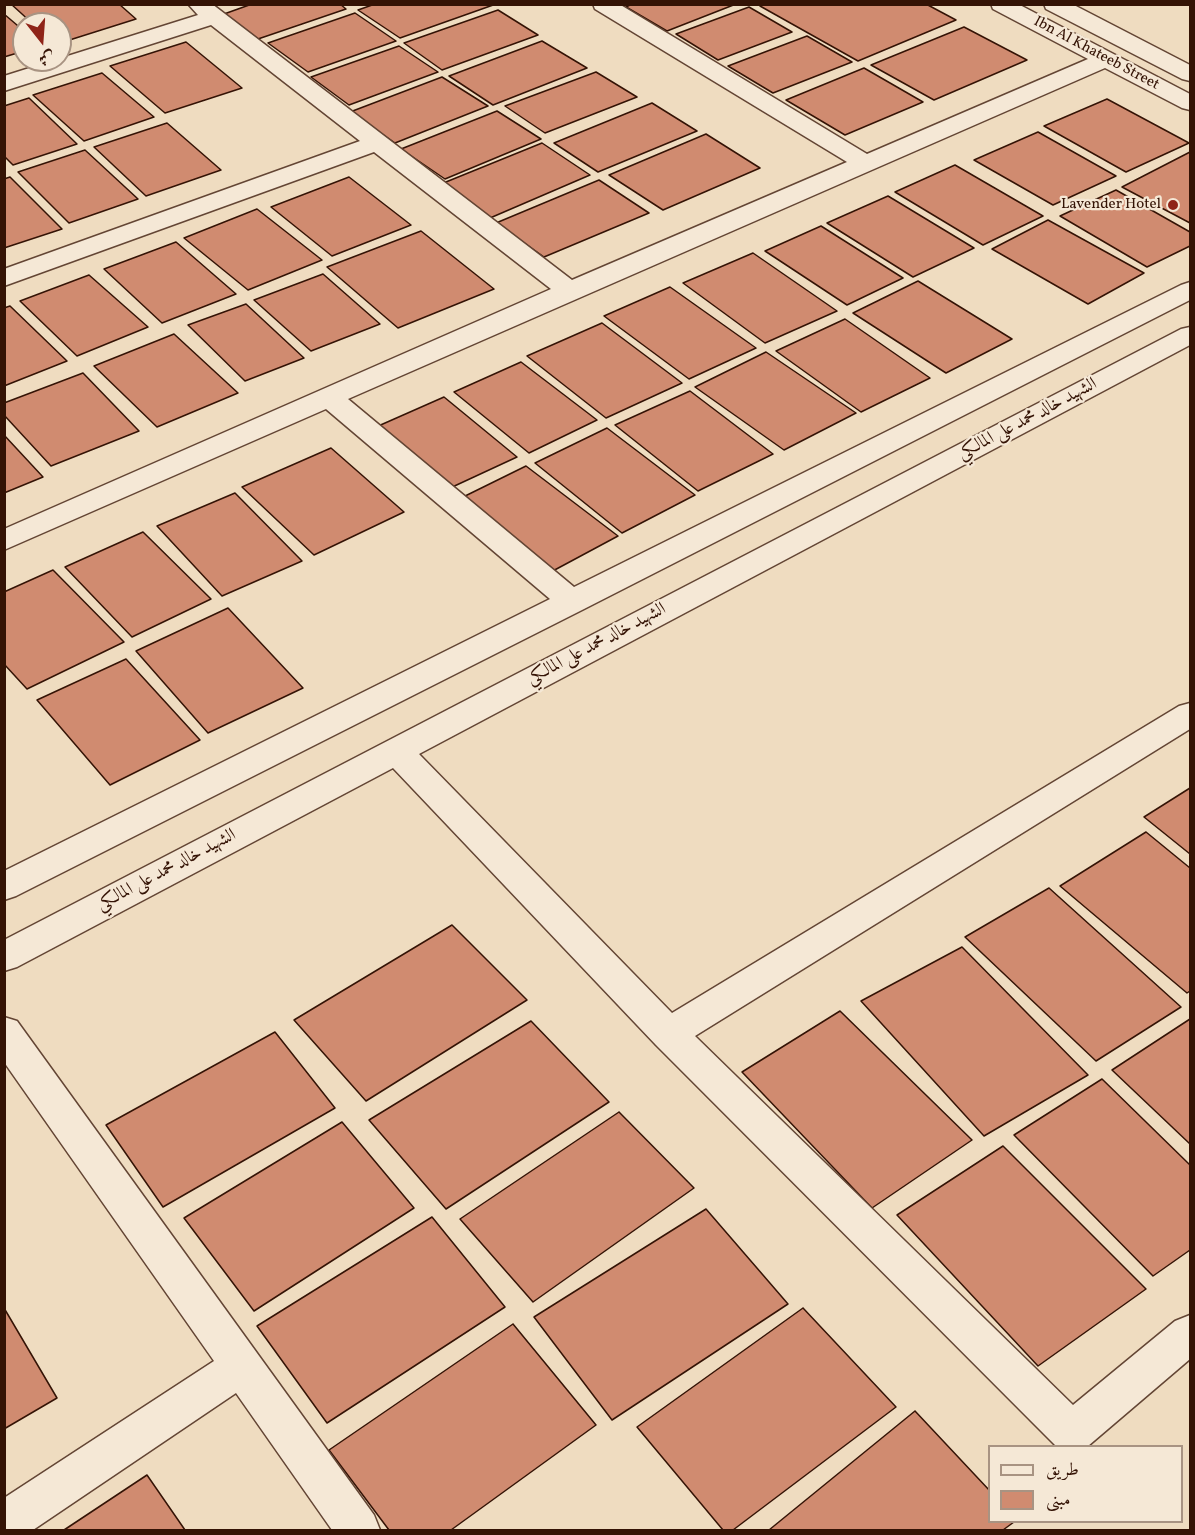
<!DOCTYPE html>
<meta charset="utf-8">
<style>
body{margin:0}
#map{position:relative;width:1195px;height:1535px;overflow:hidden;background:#efdcc0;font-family:Vollkorn,Amiri,serif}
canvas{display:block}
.frame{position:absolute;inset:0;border:6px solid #341305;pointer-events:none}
.legend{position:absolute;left:988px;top:1445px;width:195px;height:78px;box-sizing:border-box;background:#f5e8d6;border:2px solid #a89382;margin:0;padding:8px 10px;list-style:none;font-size:18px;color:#341305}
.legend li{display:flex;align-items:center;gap:12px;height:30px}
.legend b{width:30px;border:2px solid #a89382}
.north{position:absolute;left:12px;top:12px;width:60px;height:60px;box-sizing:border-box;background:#f5e8d6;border:2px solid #a89382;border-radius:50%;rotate:163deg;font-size:16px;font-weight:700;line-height:24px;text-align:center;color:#341305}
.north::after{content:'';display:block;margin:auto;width:21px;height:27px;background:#8f2418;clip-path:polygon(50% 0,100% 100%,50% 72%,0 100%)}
</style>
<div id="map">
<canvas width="1195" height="1535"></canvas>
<div class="frame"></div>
<ul class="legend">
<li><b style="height:8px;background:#f5e8d6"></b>طريق</li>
<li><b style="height:16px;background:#d08b70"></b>مبنى</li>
</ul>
<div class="north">ش</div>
</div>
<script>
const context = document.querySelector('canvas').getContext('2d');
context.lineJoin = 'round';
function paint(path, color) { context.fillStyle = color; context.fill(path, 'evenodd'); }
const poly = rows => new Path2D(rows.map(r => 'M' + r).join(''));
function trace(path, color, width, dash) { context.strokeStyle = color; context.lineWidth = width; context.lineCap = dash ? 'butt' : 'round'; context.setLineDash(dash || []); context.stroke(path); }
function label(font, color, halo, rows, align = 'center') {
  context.font = font + ' Vollkorn,Amiri,serif'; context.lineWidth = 4.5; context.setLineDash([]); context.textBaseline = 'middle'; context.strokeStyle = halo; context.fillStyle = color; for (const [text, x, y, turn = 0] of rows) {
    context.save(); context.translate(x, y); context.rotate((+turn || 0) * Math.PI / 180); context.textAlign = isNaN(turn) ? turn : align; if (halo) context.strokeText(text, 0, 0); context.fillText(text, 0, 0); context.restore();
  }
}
const building = poly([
 [11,4,119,4,136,19,60,43,60,24,33,24,11,4],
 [252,4,340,4,346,9,258,39,224,14,252,4],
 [375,4,496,4,400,38,358,10,375,4],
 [632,4,736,4,667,31,626,7,632,4],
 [763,4,926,4,956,20,858,61,760,6,763,4],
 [749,7,792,32,718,60,676,34,749,7],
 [498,10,538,35,442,70,404,43,498,10],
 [355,13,396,41,308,72,268,43,355,13],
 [4,14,24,31,24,51,4,57,4,14],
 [964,27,1027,60,934,100,871,65,964,27],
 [807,36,852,62,773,93,728,66,807,36],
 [542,41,587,68,493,105,449,76,542,41],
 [186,42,242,88,165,113,110,66,186,42],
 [399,46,438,72,349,105,311,77,399,46],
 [864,68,923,102,845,135,786,100,864,68],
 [596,72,637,97,545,133,505,106,596,72],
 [102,73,154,117,84,141,33,95,102,73],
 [442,77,488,106,395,143,350,112,442,77],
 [29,98,77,144,13,165,4,156,4,106,29,98],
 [1107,99,1189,143,1126,172,1044,126,1107,99],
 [652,103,697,131,598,172,554,143,652,103],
 [497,111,541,139,445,179,401,149,497,111],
 [167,123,221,170,146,196,94,147,167,123],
 [1038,132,1116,176,1053,205,974,160,1038,132],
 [706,134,760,168,663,210,609,175,706,134],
 [542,143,590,175,490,218,441,184,542,143],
 [85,150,138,199,69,223,18,172,85,150],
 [1190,152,1190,223,1122,187,1190,152],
 [955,165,1043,216,983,245,895,192,955,165],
 [10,177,62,229,4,248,4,179,10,177],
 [349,177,411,225,332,256,271,207,349,177],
 [599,180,649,213,544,257,496,223,599,180],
 [1116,190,1190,232,1190,246,1147,267,1060,216,1116,190],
 [888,196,974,248,913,277,827,223,888,196],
 [257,209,322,260,248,290,184,238,257,209],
 [1048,220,1144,273,1088,304,992,249,1048,220],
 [821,226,903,278,847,305,765,251,821,226],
 [421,231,494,289,398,328,327,267,421,231],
 [176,242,236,294,162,323,104,269,176,242],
 [753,253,837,311,765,343,683,283,753,253],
 [323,274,380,324,311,351,254,300,323,274],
 [89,275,148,327,77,356,20,301,89,275],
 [918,281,1012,339,946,373,853,313,918,281],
 [670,287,756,348,689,379,604,316,670,287],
 [246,304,304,358,245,381,188,325,246,304],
 [10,306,67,361,4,386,4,308,10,306],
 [845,319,930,378,861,412,776,351,845,319],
 [602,323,682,383,606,418,527,356,602,323],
 [174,334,238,393,157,427,94,366,174,334],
 [766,352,856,413,784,450,695,387,766,352],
 [521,362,597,420,529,453,454,392,521,362],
 [83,373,139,431,51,466,4,415,4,403,83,373],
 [690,391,773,454,698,491,615,425,690,391],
 [444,397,517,457,448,489,376,427,444,397],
 [607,428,695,495,622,533,535,463,607,428],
 [4,435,43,477,4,493,4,435],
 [331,448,404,512,314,555,242,487,331,448],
 [526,466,618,536,549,573,457,500,526,466],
 [235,493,302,561,222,596,157,526,235,493],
 [143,532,211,599,132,637,65,567,143,532],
 [53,570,124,642,27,689,4,664,4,592,53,570],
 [228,608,303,688,208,733,136,651,228,608],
 [126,659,200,740,110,785,37,700,126,659],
 [1190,788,1190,854,1144,817,1190,788],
 [1146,832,1190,868,1190,991,1187,993,1060,886,1146,832],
 [1049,888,1181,1007,1096,1061,965,937,1049,888],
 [452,925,527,1000,366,1101,294,1020,452,925],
 [962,947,1088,1075,984,1136,861,1001,962,947],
 [840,1011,972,1140,872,1208,742,1072,840,1011],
 [1190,1019,1190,1144,1112,1070,1190,1019],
 [531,1021,609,1102,446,1209,369,1120,531,1021],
 [275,1032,335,1108,163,1207,106,1125,275,1032],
 [1102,1079,1190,1165,1190,1250,1153,1276,1014,1135,1102,1079],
 [619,1112,694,1188,533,1302,460,1219,619,1112],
 [342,1122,414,1208,254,1311,184,1218,342,1122],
 [1003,1146,1146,1289,1038,1366,897,1215,1003,1146],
 [706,1209,788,1304,612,1420,534,1317,706,1209],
 [432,1217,505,1307,327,1423,257,1326,432,1217],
 [4,1308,57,1398,4,1429,4,1308],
 [803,1308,896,1407,733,1530,723,1530,637,1427,803,1308],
 [513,1324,596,1425,451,1530,389,1530,329,1450,513,1324],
 [915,1411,990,1491,990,1522,1014,1522,1003,1530,769,1530,915,1411],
 [147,1475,185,1530,64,1530,147,1475]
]);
const minor = poly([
 [188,4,212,4,572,280,847,162,595,9,593,4,619,4,867,154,1088,59,993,9,991,4,1018,4,1190,94,1190,110,1182,108,1105,68,348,399,574,587,1181,285,1190,282,1190,300,584,609,16,896,4,900,4,871,550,599,326,409,4,550,4,529,551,289,374,152,4,286,4,269,360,141,211,25,4,91,4,76,198,15,188,4],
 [1044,4,1072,4,1190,65,1190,81,1182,79,1046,9,1044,4],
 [1190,327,1190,345,419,754,672,1013,1179,706,1190,703,1190,729,695,1036,1073,1405,1175,1321,1190,1315,1190,1359,1088,1446,1056,1446,656,1045,393,768,17,967,4,971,4,940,1181,329,1190,327],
 [4,1017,17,1021,374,1515,380,1530,332,1530,236,1393,33,1530,4,1530,4,1498,214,1361,4,1062,4,1017]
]);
const markers = [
 [1173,205,6,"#8f2418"]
];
const farStreetnames = [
 ["Ibn Al Khateeb Street",1096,54,28]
];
const farPoinames = [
 ["Lavender Hotel",1161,205]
];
const streetNames = [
 ["الشهيد خالد محمد على المالكي",1028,420,-28],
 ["الشهيد خالد محمد على المالكي",597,645,-28],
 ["الشهيد خالد محمد على المالكي",167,871,-28]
];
paint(building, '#d08b70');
trace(building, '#341305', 1.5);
trace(minor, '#634534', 3);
paint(minor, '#f5e8d6');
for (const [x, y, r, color] of markers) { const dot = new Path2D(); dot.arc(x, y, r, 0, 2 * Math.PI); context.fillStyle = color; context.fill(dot); trace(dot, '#f5e8d6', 2); }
label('15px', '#341305', '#f5e8d6', farStreetnames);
label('15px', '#341305', '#f5e8d6', farPoinames, 'right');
label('18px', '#341305', '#f5e8d6', streetNames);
</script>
